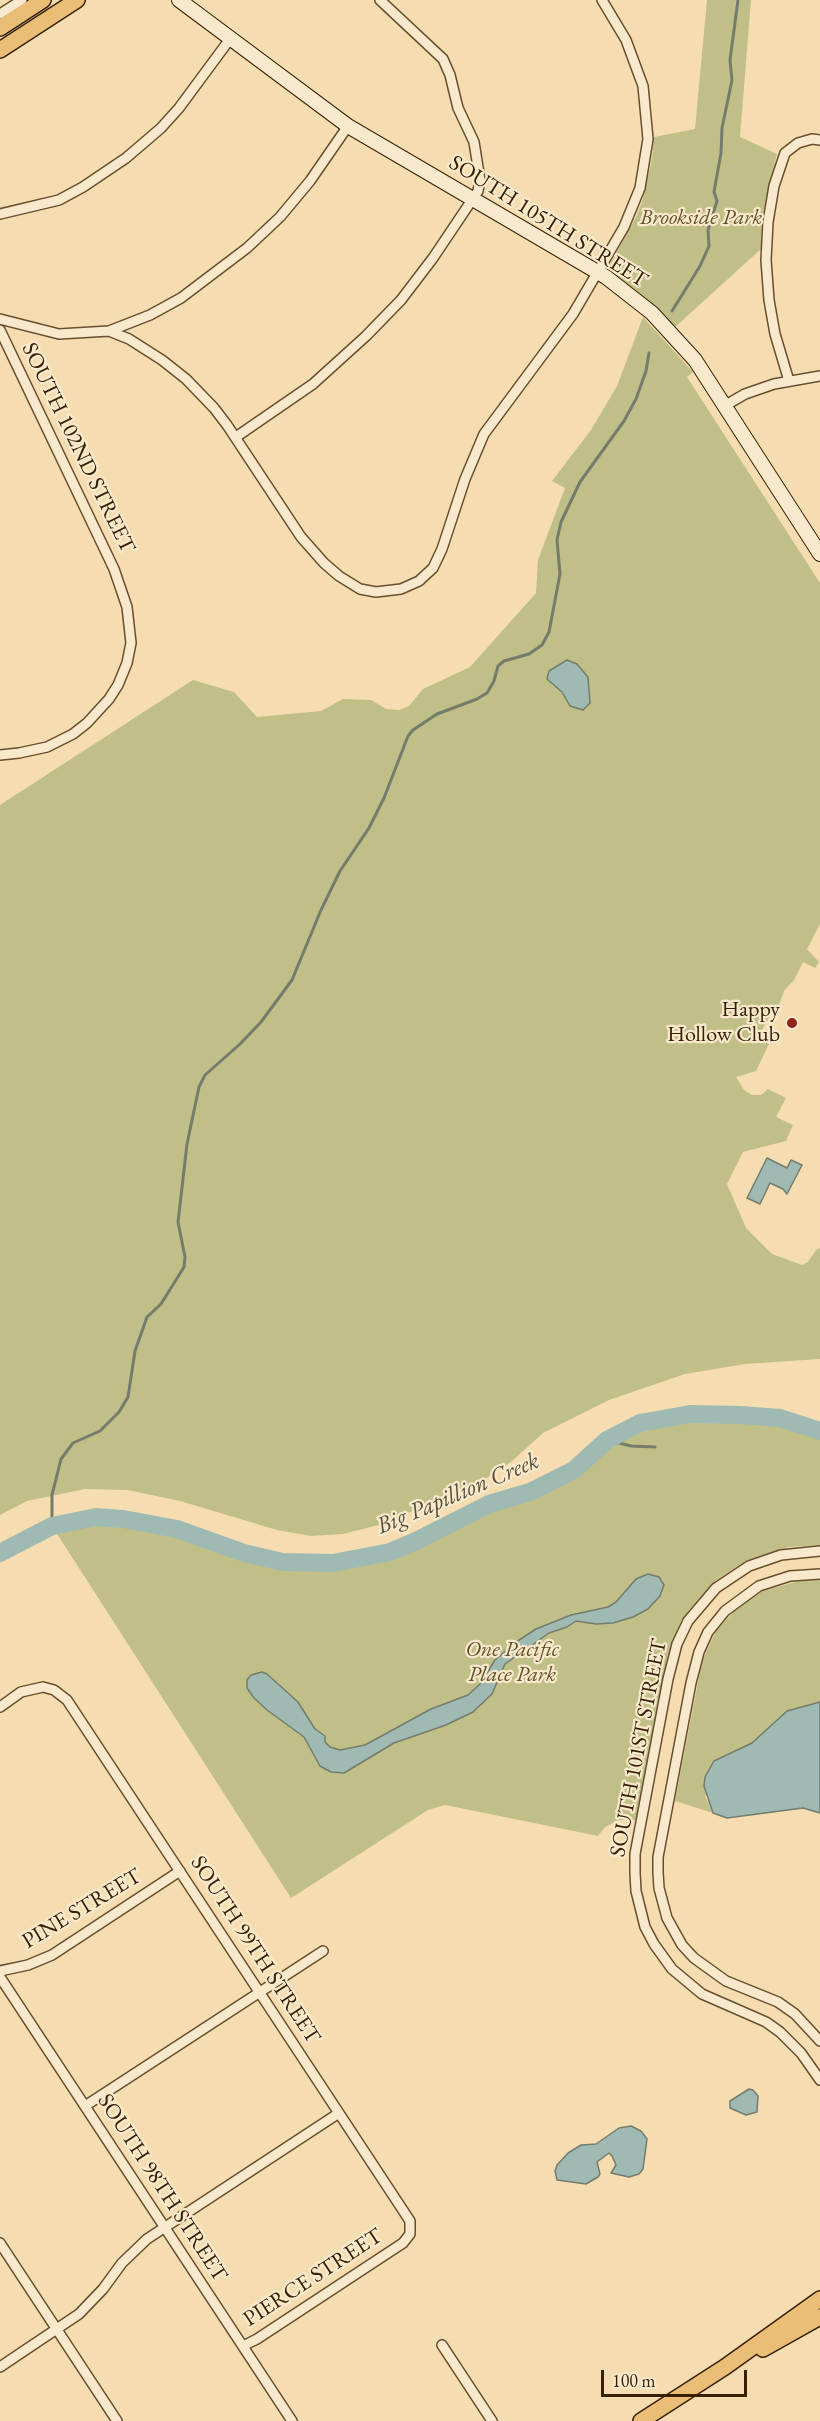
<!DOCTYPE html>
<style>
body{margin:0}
#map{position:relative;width:820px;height:2421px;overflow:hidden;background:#f6ddb1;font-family:"EB Garamond",serif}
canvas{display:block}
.scale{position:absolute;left:601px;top:2370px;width:146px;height:27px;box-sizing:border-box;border:3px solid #372002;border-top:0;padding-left:8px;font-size:18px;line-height:21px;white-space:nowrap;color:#372002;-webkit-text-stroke:4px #f9e9cc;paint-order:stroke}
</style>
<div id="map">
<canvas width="820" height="2421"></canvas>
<div class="scale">100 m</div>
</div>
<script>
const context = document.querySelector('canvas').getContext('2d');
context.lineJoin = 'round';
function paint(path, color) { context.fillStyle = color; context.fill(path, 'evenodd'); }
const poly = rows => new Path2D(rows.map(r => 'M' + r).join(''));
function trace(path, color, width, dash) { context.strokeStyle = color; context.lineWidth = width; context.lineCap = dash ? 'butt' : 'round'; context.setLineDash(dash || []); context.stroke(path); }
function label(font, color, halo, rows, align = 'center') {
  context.font = font + ' "EB Garamond",serif'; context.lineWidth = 4.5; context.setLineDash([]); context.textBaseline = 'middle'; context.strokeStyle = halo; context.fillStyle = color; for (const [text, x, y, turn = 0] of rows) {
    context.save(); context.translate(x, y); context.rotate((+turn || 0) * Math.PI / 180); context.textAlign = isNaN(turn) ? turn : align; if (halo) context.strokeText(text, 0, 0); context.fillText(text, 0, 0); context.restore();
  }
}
const green = poly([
 [707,0,751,0,740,137,777,154,762,217,761,249,674,328,656,308,607,270,636,217,643,199,652,159,654,137,695,129],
 [643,317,693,372,687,377,820,583,820,924,807,949,819,962,815,968,803,962,794,980,784,991,778,1008,775,1007,758,1037,769,1044,756,1071,736,1077,744,1090,752,1095,761,1095,768,1089,786,1098,776,1117,793,1125,786,1141,743,1152,727,1184,746,1228,772,1254,802,1265,808,1262,816,1250,820,1248,820,1359,745,1364,685,1374,609,1400,543,1433,511,1462,479,1483,379,1525,343,1534,311,1536,277,1530,180,1501,128,1490,85,1489,27,1501,0,1515,0,805,193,680,234,692,257,717,321,711,343,699,371,700,386,709,399,710,409,706,423,689,470,667,536,593,538,560,565,488,552,481,591,430,617,386],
 [690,1414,780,1418,820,1431,820,1545,789,1547,747,1560,716,1580,689,1610,680,1623,668,1654,637,1820,619,1820,605,1827,598,1836,445,1805,428,1810,291,1898,52,1526,82,1518,123,1519,177,1529,244,1553,283,1562,333,1563,364,1559,390,1552,416,1541,489,1504,530,1492,562,1477,574,1470,607,1440,640,1423],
 [820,1580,820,1702,787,1711,759,1737,744,1748,705,1796,713,1813,675,1801,699,1677,703,1659,716,1631,736,1609,762,1591,799,1581]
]);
const water = poly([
 [567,660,577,664,588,677,590,703,583,710,570,706,562,692,547,679,549,671,567,660],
 [767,1158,787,1168,791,1160,802,1165,787,1194,783,1189,770,1183,760,1204,747,1198,767,1158],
 [648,1574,659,1577,664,1585,660,1596,648,1609,633,1617,613,1623,596,1624,576,1621,567,1627,549,1633,505,1664,492,1694,473,1712,446,1725,394,1743,344,1773,331,1772,320,1766,304,1737,267,1710,254,1698,247,1688,247,1680,251,1675,262,1672,267,1674,298,1702,315,1729,325,1736,325,1742,330,1747,340,1750,365,1745,431,1709,468,1695,480,1684,495,1660,516,1642,536,1629,571,1615,608,1607,616,1602,636,1579,648,1574],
 [820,1702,820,1813,803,1808,727,1818,713,1813,704,1786,705,1777,714,1761,752,1743,787,1711,820,1702],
 [749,2089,753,2090,758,2096,757,2112,746,2115,730,2108,730,2101,749,2089],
 [631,2126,641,2131,647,2139,643,2169,639,2174,629,2177,611,2173,616,2165,612,2156,609,2153,597,2162,600,2174,598,2177,586,2184,557,2180,555,2171,557,2165,568,2153,581,2145,596,2144,619,2128,631,2126]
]);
const stream = poly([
 [672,311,700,266,709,246,708,230,717,201,714,192,721,153,722,128,732,80,730,60,738,0],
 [607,1440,631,1446,655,1447],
 [52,1526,52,1495,61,1459,73,1443,100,1431,119,1412,128,1397,135,1351,147,1317,161,1304,184,1267,185,1257,178,1222,187,1144,199,1087,205,1075,240,1044,261,1022,292,980,321,910,340,871,369,828,384,798,408,736,413,730,437,714,477,699,487,693,494,681,498,666,504,661,529,654,542,645,549,632,560,574,557,540,561,522,580,482,624,421,636,399,646,371,649,353]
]);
const river = poly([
 [0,1553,52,1526,96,1517,123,1519,177,1529,244,1553,283,1562,333,1563,390,1552,416,1541,489,1504,530,1492,574,1470,607,1440,640,1423,690,1414,740,1415,780,1418,820,1431]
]);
const street = poly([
 [0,14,22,0],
 [0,214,59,200,83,187,126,158,161,128,179,108,230,39],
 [0,319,59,334,109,331,150,315,181,298,247,248,280,217,310,181,348,126],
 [0,330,114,569,127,607,131,643,127,663,118,685,109,699,87,723,73,734,47,747,19,753,0,755],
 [109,331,129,339,162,360,186,379,214,408,227,425,301,537,324,563,339,576,360,589,376,592,401,589,419,581,433,568,442,549,465,479,484,434,573,314,624,227,640,188,648,139,643,86,626,40,602,0],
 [789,381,775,334,769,300,766,260,768,222,774,186,785,153,798,143,812,139,820,140],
 [726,405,745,394,774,384,820,376],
 [236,437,313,384,366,336,401,300,433,258,478,191,480,180,474,142,458,108,450,75,443,59,380,0],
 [820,1551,781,1555,749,1566,716,1588,688,1621,677,1644,668,1679,635,1854,635,1873,636,1891,645,1927,654,1944,672,1969,702,1994,766,2022,780,2032,801,2053,820,2080],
 [820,1574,790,1576,759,1586,725,1611,708,1632,699,1652,691,1683,658,1857,658,1872,659,1888,667,1918,682,1945,694,1958,726,1981,778,2002,795,2014,820,2041],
 [0,1707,21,1692,43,1687,54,1690,67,1700,410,2221,410,2234,403,2243,257,2339,243,2346],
 [0,1971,28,1965,52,1955,180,1871],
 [0,1977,292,2421],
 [85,2106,323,1951],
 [0,2243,117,2421],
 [442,2345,492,2421],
 [0,2367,79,2314,103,2289,122,2263,147,2239,339,2113]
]);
const secondary = poly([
 [179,0,348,126,606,277,652,313,695,360,820,554]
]);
const primary = poly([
 [0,28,43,0],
 [0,50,77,0],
 [763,2349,820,2317],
 [641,2421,725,2367,820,2299]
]);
const markers = [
 [792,1023,6,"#8f2418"]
];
const parkNames = [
 ["Brookside Park",701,218],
 ["One Pacific",512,1650],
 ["Place Park",512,1675]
];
const streetNames = [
 ["SOUTH 105TH STREET",548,222,32],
 ["SOUTH 102ND STREET",78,448,64],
 ["SOUTH 101ST STREET",639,1748,-79],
 ["PINE STREET",82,1909,-31],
 ["SOUTH 99TH STREET",255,1950,57],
 ["SOUTH 98TH STREET",162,2188,57],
 ["PIERCE STREET",313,2278,-33]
];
const poiNames = [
 ["Happy",780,1010],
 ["Hollow Club",780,1035]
];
const waterNames = [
 ["Big Papillion Creek",458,1494,-23]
];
paint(green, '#c1bf88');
paint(water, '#9ebab3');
trace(water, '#757c6c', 1.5);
trace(stream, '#757c6c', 3);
trace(river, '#9ebab3', 18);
trace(street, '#674f2e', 12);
trace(secondary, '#372002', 16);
trace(primary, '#372002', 18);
trace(street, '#f9e9cc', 9);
trace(secondary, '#f9e9cc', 14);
trace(primary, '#ebbe78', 15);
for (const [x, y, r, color] of markers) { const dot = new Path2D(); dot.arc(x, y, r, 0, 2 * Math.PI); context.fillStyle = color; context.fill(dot); trace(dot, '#f9e9cc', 2); }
label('italic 22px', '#60502a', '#f9e9cc', parkNames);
label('22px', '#372002', '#f9e9cc', streetNames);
label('22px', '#372002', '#f9e9cc', poiNames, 'right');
label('italic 24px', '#564e37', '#f9e9cc', waterNames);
</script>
